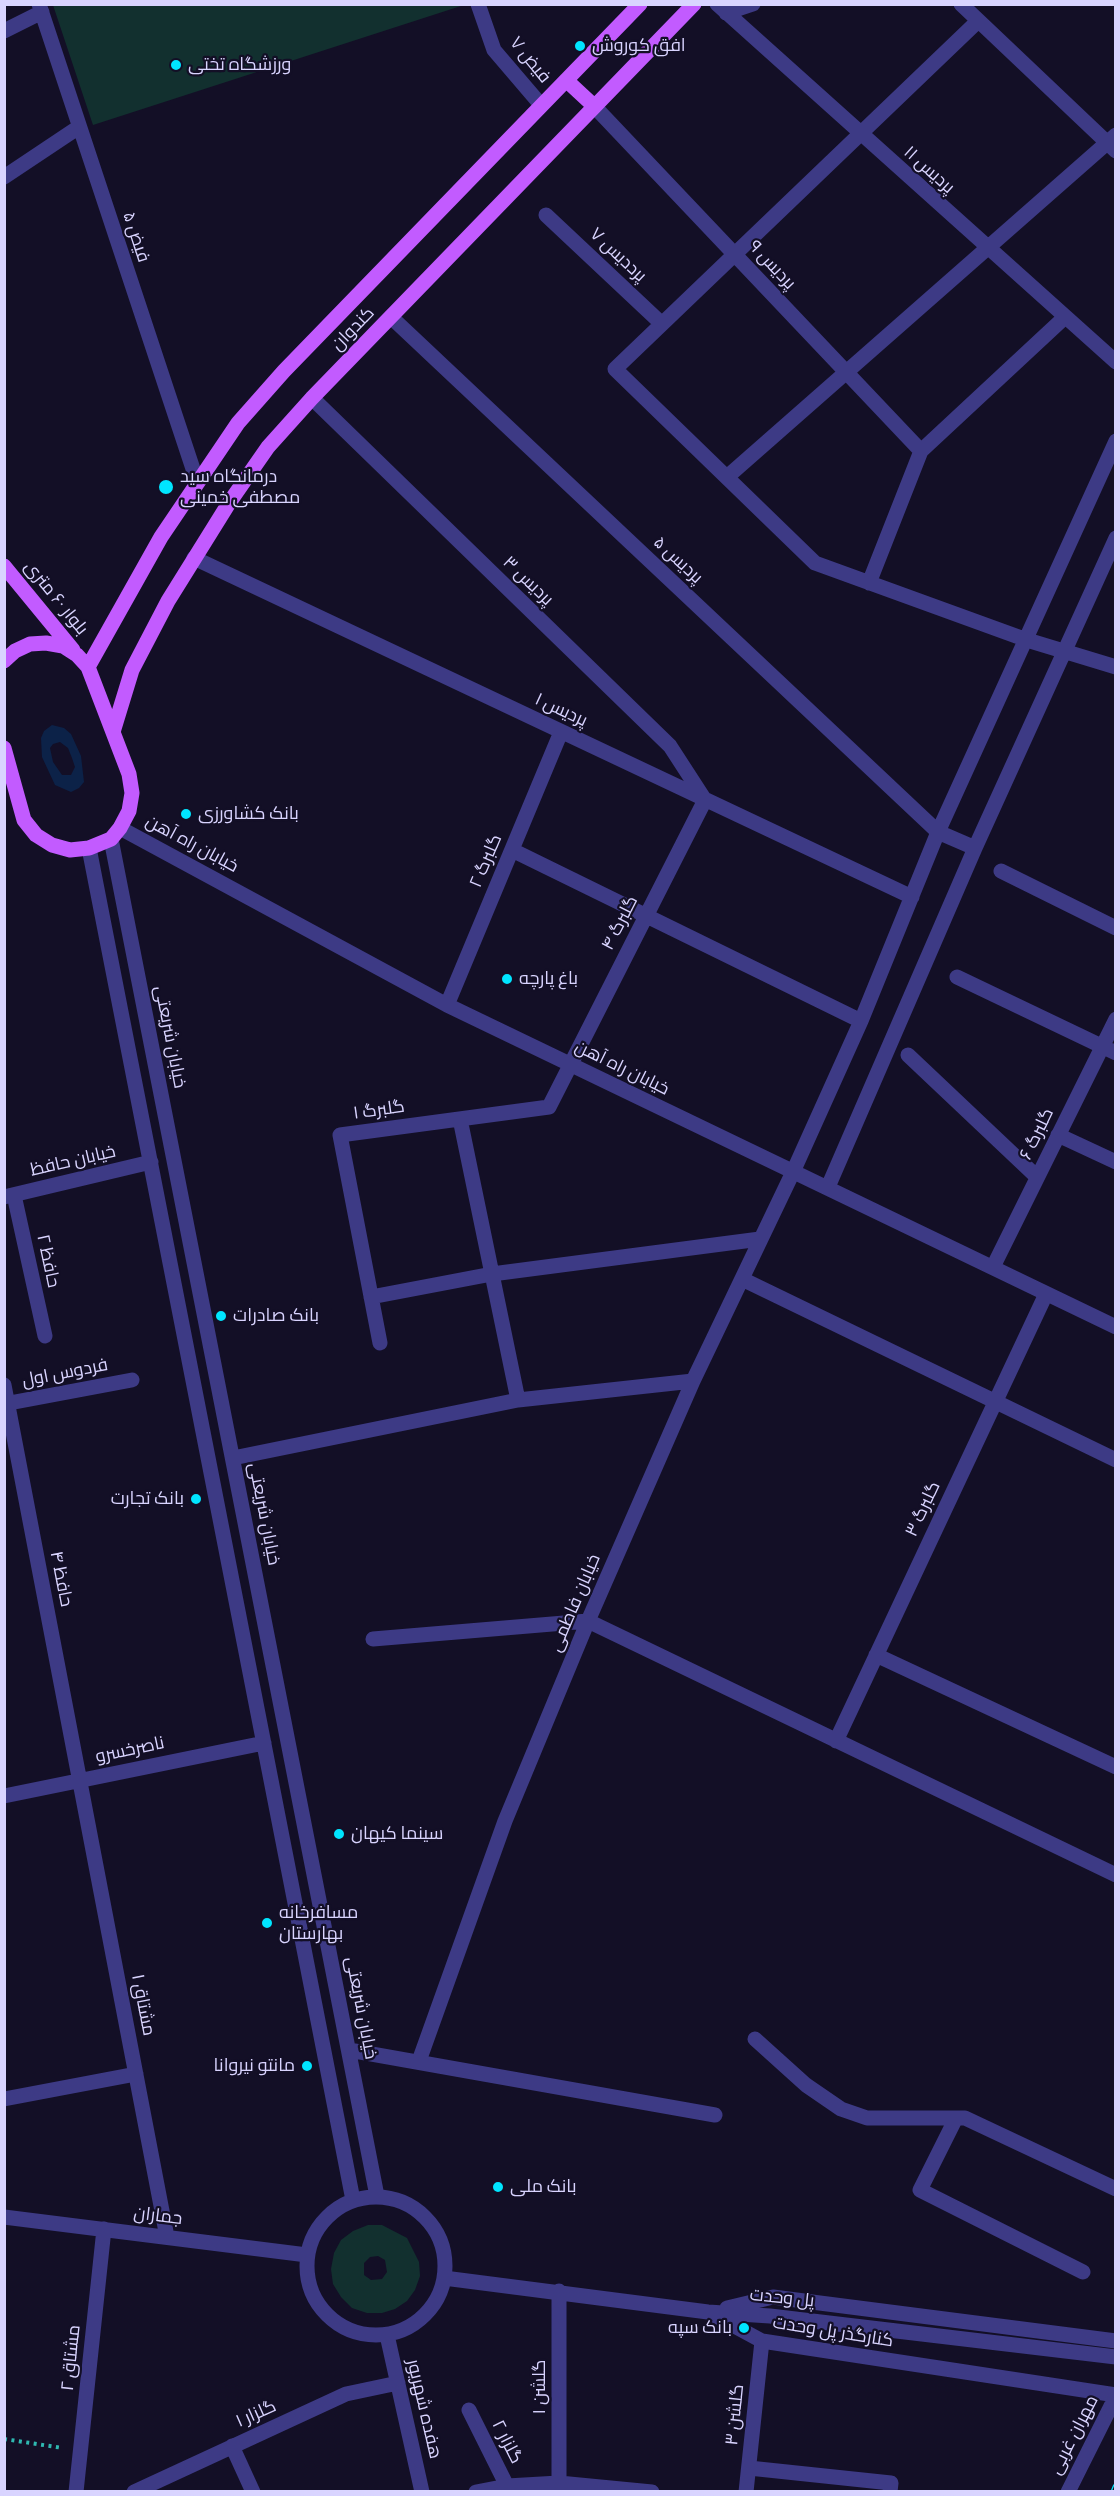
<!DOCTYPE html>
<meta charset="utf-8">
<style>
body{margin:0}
#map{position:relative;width:1120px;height:2496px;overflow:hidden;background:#130f26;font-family:"PT Sans Narrow",sans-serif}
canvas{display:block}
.frame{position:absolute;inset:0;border:6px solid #d9d4ff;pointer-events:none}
</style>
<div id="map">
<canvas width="1120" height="2496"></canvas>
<div class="frame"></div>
</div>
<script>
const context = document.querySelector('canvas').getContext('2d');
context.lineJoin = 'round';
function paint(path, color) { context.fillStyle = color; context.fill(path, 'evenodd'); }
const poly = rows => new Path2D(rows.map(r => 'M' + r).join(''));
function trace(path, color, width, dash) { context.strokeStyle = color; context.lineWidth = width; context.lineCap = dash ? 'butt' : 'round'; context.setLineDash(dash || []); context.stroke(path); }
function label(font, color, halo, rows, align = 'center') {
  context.font = font + ' "PT Sans Narrow",Cairo,sans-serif'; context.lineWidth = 4.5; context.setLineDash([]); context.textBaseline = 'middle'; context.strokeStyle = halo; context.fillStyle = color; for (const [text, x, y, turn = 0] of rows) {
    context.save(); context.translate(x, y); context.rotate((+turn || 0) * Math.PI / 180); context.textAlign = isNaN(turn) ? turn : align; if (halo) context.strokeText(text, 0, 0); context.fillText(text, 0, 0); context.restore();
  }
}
const green = poly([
 [53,5,53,4,464,5,93,125],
 [368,2225,382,2225,407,2238,419,2262,420,2276,415,2290,407,2301,395,2309,382,2313,367,2313,352,2308,341,2297,333,2284,331,2269,334,2253,341,2240,353,2231],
 [378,2256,385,2260,387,2272,382,2279,371,2280,364,2275,364,2263,370,2257]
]);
const water = poly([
 [52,725,64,728,71,734,81,756,84,782,79,788,71,792,55,785,42,757,41,738,44,731],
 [60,742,68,748,72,758,75,767,71,775,62,775,53,762,50,748,53,744]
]);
const path = poly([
 [4,2439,63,2448]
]);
const minor = poly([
 [39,4,197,481],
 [478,4,494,50,541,105],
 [717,4,1116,362],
 [961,4,1116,151],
 [726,13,753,4],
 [978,21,615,369,815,563,1027,640,1116,667],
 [4,31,42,12],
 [594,106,921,451],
 [4,177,79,127],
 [546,215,662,324],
 [391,317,938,832,975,848],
 [312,398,670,746,705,800,549,1107,340,1135,380,1343],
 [727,477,1116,135],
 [194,558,912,897],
 [869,583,921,451,1065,317],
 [120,828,447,1005,1116,1327],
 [111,839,377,2196],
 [89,848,353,2200],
 [512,850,861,1021],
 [1001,871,1116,928],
 [957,977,1116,1053],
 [447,1005,561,732],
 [908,1055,1037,1177],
 [460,1119,518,1400],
 [1058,1135,1116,1162],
 [828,1187,975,848,1116,538],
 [14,1195,45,1336],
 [4,1197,151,1162],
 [993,1267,1116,1019],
 [742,1279,1116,1460],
 [371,1297,492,1274,760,1239],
 [4,1385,167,2237],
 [4,1404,132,1380],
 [233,1458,518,1400,693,1381],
 [373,1639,588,1621,1116,1875],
 [876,1655,1116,1767],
 [836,1741,1046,1294],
 [4,1796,264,1743],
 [755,2039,806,2085,841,2109,867,2118,965,2118,1116,2189],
 [349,2050,715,2115],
 [419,2061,505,1821,588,1621,693,1381,793,1172,861,1021,938,832,1116,441],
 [4,2099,136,2074],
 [956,2118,920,2190,1083,2272],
 '307 2266a69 69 0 1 1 138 0a69 69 0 1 1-138 0Z',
 [4,2217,307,2255],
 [444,2278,708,2312,770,2316,1116,2357],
 [727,2308,773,2297,1116,2341],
 [714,2315,762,2341,1116,2395],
 [387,2335,422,2492],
 [469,2410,510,2492],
 [232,2446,253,2492],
 [749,2468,891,2483,890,2492],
 [559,2483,559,2291],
 [76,2492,104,2229],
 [134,2492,346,2394,398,2383],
 [476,2492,507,2486,559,2483,652,2492],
 [746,2492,762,2341],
 [1068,2492,1116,2396]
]);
const major = poly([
 [566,80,594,106],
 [4,566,73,650],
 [4,661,15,651,30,644,46,643,63,646,77,655,88,667,129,774,132,793,129,811,120,828,111,839,89,848,70,850,52,845,36,835,24,820,4,748],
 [88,667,161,537,238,423,284,371,640,4],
 [113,732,132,670,168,601,229,503,268,447,312,398,694,4]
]);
const rail = poly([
 [1114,2492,1116,2487]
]);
const markers = [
 [580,46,6,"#00e5ff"],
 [176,65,6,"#00e5ff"],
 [166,487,8,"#00e5ff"],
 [186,814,6,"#00e5ff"],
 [507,979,6,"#00e5ff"],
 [221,1316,6,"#00e5ff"],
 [196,1499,6,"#00e5ff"],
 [339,1834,6,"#00e5ff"],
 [267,1923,6,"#00e5ff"],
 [307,2066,6,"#00e5ff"],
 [498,2187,6,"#00e5ff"],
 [744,2328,6,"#00e5ff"]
];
const poiNames = [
 ["افق کوروش",592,46],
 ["ورزشگاه تختی",188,65],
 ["درمانگاه سید",180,477],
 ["مصطفی خمینی",180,498],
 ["بانک کشاورزی",198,814],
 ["باغ پارچه",519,979],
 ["بانک صادرات",233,1316],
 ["بانک تجارت",184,1499,"right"],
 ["سینما کیهان",351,1834],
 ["مسافرخانه",279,1913],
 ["بهارستان",279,1934],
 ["مانتو نیروانا",295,2066,"right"],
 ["بانک ملی",510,2187],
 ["بانک سپه",732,2328,"right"]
];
const streetNames = [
 ["فیض ۷",530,60,51],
 ["پردیس ۱۱",929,170,42],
 ["فیض ۵",136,237,72],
 ["پرددیس ۷",618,255,43],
 ["پردیس ۹",772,265,47],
 ["کندوان",353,329,-46],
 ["پردیس ۵",678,560,43],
 ["پردیس ۳",528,581,44],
 ["بلوار ۶۰ متری",56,598,51],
 ["پردیس ۱",561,710,25],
 ["خیابان راه آهن",192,844,28],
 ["گلبرگ ۲",486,861,-67],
 ["گلبرگ ۴",620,923,-63],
 ["خیابان شریعتی",170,1037,79],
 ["خیابان راه آهن",622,1068,26],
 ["گلبرگ ۱",379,1110,-8],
 ["گلبرگ ۶",1037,1134,-64],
 ["خیابان حافظ",73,1161,-13],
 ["حافظ ۲",48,1261,78],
 ["فردوس اول",65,1373,-11],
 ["گلبرگ ۳",923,1509,-65],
 ["خیابان شریعتی",264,1514,79],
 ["حافظ ۴",61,1579,79],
 ["خیابان فاطمی",575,1603,-67],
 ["ناصرخسرو",130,1750,-12],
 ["مشتاق ۱",143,2005,79],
 ["خیابان شریعتی",361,2008,79],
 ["جماران",158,2216,7],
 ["پل وحدت",782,2298,6],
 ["کنارگذر پل وحدت",833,2332,9],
 ["مشتاق ۲",71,2358,-84],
 ["گلشن ۱",540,2387,-90],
 ["هفده شهریور",424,2409,77],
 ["گلزار ۱",256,2414,-24],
 ["گلشن ۳",735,2415,-84],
 ["مهران غربی",1074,2435,-63],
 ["گلزار ۲",507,2442,63]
];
paint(green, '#12302f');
paint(water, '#0c2248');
trace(path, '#2fb8b0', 4, [3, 4.5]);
trace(minor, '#3d3a85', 15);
trace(major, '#c25bff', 15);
trace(rail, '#00e5ff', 7);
trace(rail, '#130f26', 4.5, [14]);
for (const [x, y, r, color] of markers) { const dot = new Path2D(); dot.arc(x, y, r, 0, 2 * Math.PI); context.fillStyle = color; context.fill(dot); trace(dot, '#130f26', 2); }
label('18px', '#d9d4ff', '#130f26', poiNames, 'left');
label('18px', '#d9d4ff', '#130f26', streetNames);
</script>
